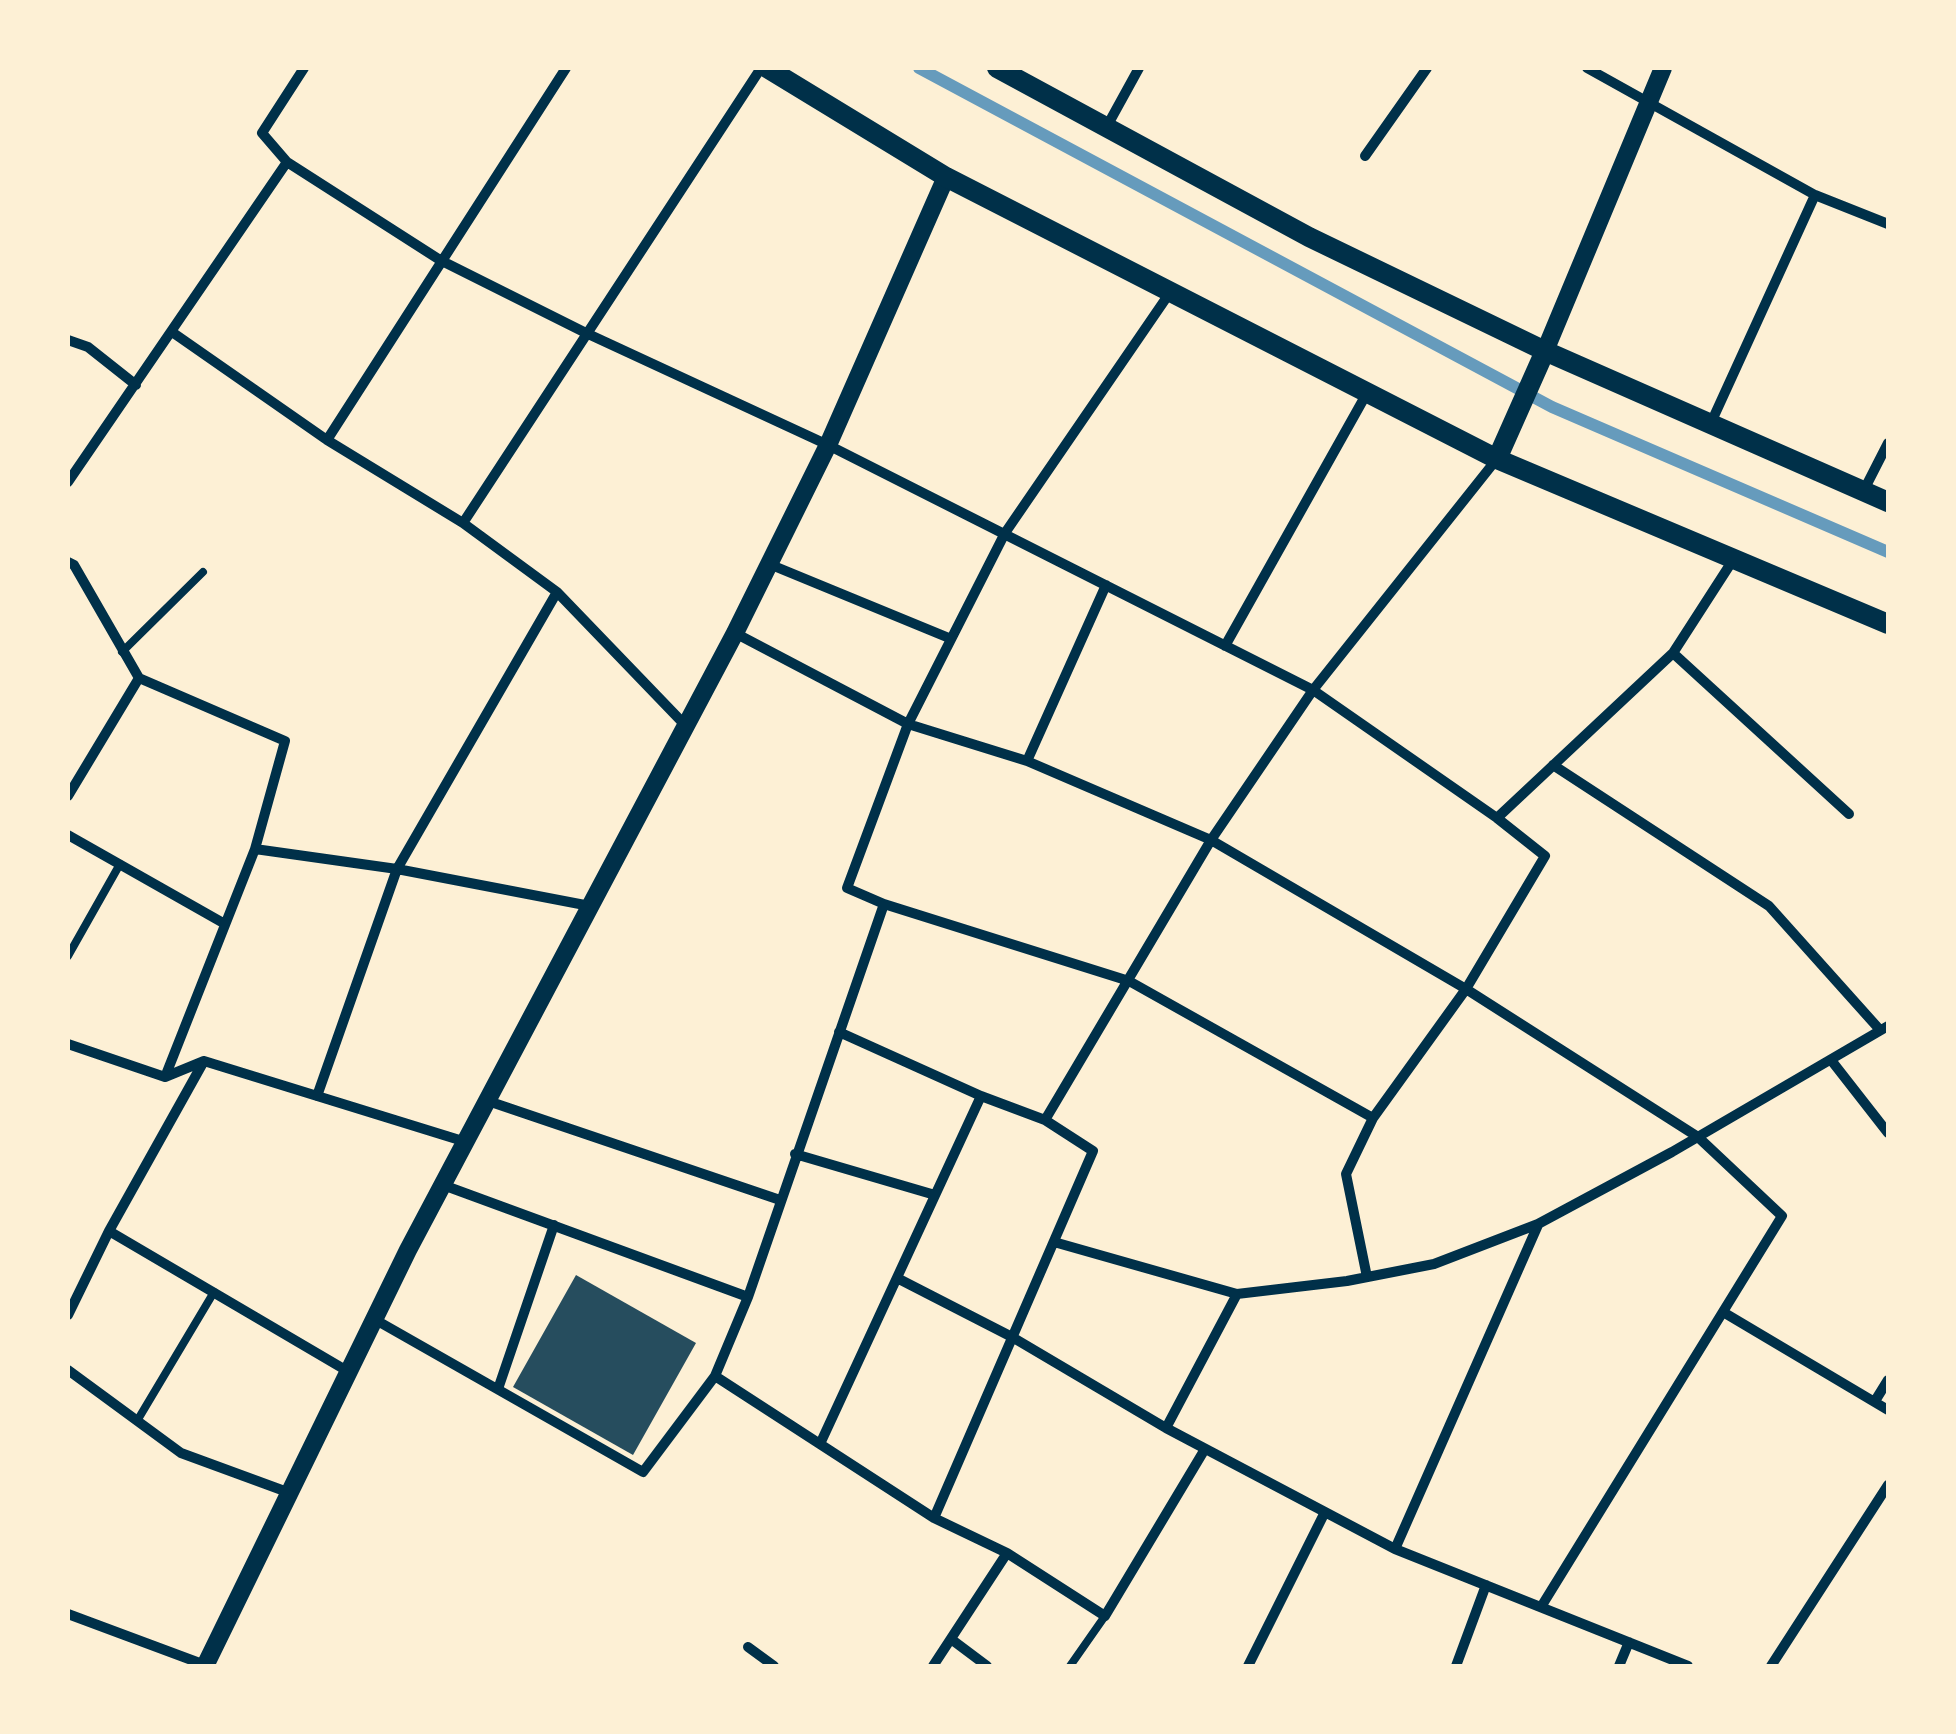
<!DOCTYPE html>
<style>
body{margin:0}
#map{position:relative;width:1956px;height:1734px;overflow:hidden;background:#fdf0d5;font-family:"Titillium Web",sans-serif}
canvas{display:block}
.frame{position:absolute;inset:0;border:70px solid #fdf0d5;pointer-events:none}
</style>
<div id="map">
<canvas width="1956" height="1734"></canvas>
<div class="frame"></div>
</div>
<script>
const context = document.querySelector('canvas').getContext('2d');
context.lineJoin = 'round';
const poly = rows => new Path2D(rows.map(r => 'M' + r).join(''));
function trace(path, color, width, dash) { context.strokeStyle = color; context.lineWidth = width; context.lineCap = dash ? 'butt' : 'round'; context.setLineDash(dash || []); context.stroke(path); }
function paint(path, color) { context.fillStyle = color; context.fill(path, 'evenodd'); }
const stream = poly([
 [919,68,1552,407,1888,552]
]);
const building = poly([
 [576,1275,696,1343,633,1455,513,1387]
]);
const service = poly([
 [122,652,203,572],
 [68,956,120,864],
 [137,1421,214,1292],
 [1070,1666,1105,1616]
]);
const minor = poly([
 [1587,68,1815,195,1888,224],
 [1106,128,1139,68],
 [1365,156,1427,68],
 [287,162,440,260,586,333,828,445,1313,690,1497,818],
 [172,332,327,440,463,523,557,592,686,726],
 [68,340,88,347,136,385],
 [1710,425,1815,195],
 [327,440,566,68],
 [68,482,287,162,262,133,304,68],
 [1864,490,1888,443],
 [463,523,761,68],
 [68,562,74,565,139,678,285,741,255,849,397,869,590,906],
 [769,564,949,638],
 [735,633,908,724,1027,761,1211,840,1466,989,1698,1137,1782,1216,1541,1607],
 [1225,646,1367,393],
 [1673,653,1849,814],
 [1027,761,1106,585],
 [1553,765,1769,906,1880,1030],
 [68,796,139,678],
 [68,835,225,924],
 [884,904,1129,981,1373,1118],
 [839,1032,981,1096,1045,1120],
 [68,1044,165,1077,204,1061,466,1142],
 [1831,1060,1888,1133],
 [165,1077,255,849],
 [317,1096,397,869,557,592],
 [488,1101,780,1200],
 [795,1154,935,1195],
 [443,1185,748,1297],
 [109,1231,349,1372],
 [1054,1242,1237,1294],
 [1367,1277,1346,1174,1373,1118,1466,989,1545,856,1497,818,1673,653,1733,560],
 [897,1278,1012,1337,1166,1428,1395,1549,1688,1666],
 [1723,1312,1888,1410],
 [68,1315,109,1231,204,1061],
 [374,1319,643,1472,715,1376,934,1518,1007,1553],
 [68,1370,181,1453,290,1493],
 [715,1376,748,1297,884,904,847,888,908,724,1005,533,1171,291],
 [498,1389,554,1225],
 [1875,1401,1888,1380],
 [1166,1428,1237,1294,1347,1281,1434,1264,1538,1224,1672,1152,1888,1026],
 [820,1444,981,1096],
 [934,1518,1093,1151,1045,1120,1211,840,1313,690,1496,460],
 [1395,1549,1538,1225],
 [68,1614,205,1665],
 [951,1639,987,1666],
 [748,1647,774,1666],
 [933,1666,1007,1553,1105,1616,1205,1449],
 [1248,1666,1325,1512],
 [1456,1666,1486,1585],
 [1619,1666,1629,1642],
 [1771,1666,1888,1485]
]);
const tertiary = poly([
 [1545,351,1663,68],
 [205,1666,408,1250,735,633,828,445,946,177]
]);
const secondary = poly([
 [767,68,946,177,1497,459,1888,624],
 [997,68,1309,237,1545,351,1888,502],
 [1497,459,1545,351]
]);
trace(stream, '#669bbc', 12);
paint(building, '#264d5e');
trace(service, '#003049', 8);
trace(minor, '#003049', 10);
trace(tertiary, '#003049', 18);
trace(secondary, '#003049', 20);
</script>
